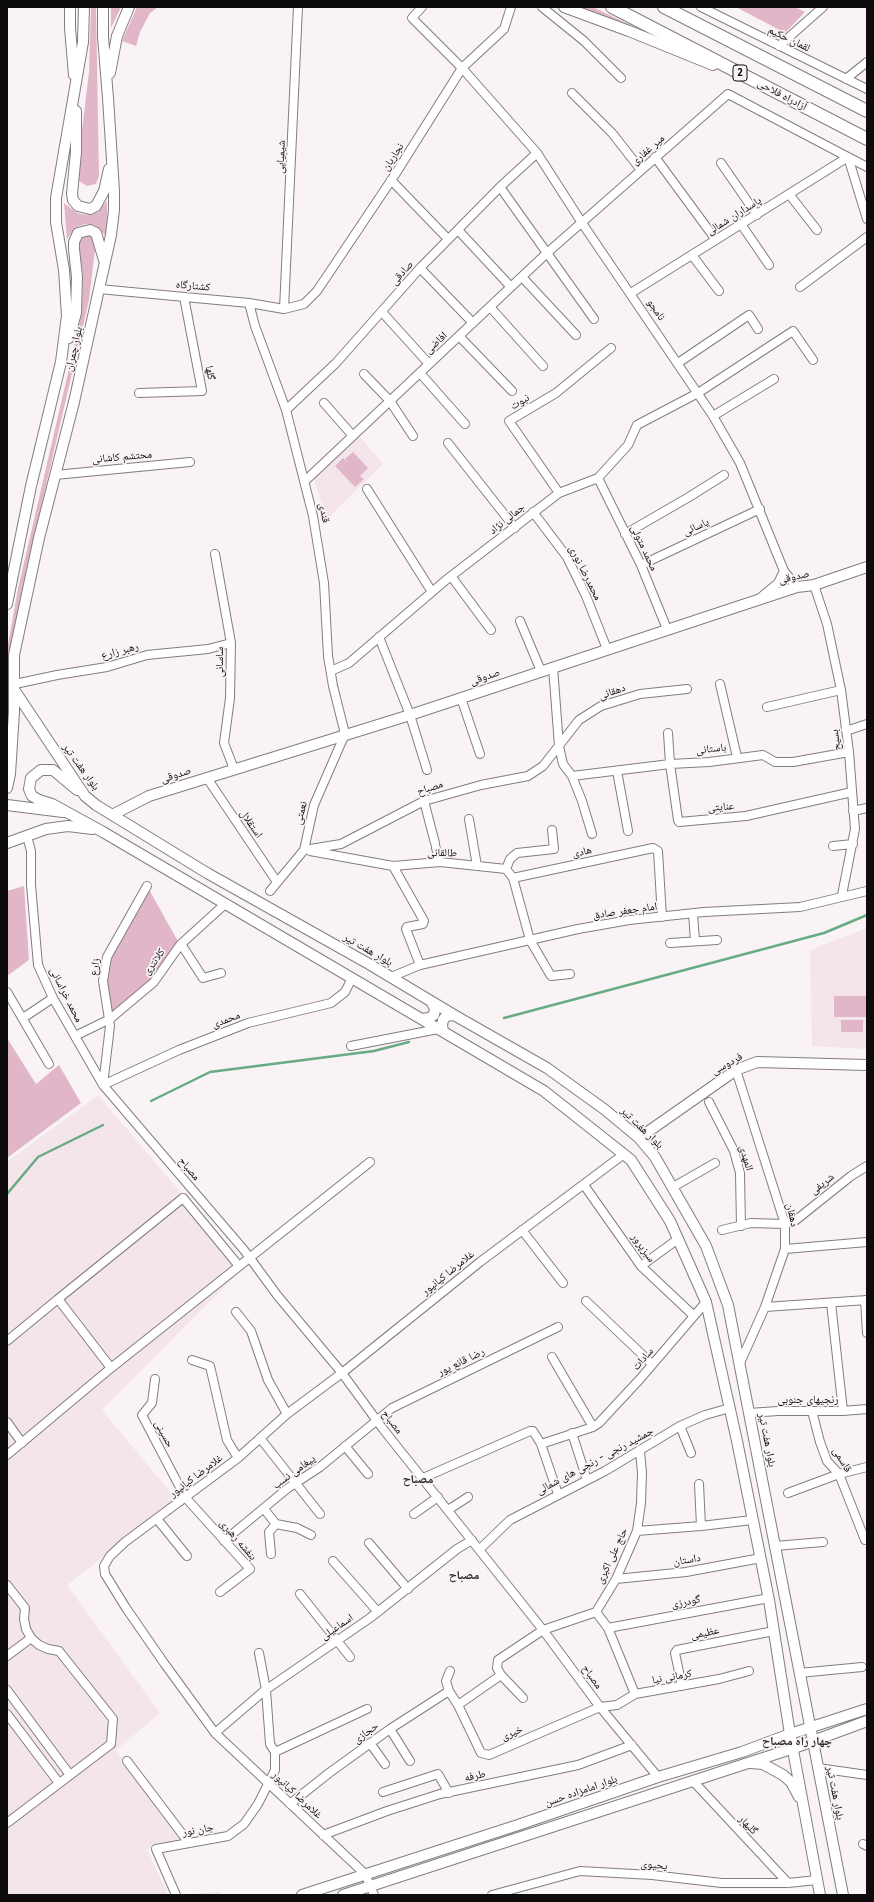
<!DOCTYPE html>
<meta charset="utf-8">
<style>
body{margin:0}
#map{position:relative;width:874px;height:1902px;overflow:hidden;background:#faf3f6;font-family:"Fira Sans",sans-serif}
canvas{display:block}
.frame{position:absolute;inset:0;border:8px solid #0d0b0c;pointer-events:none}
</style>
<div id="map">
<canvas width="874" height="1902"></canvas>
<div class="frame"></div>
</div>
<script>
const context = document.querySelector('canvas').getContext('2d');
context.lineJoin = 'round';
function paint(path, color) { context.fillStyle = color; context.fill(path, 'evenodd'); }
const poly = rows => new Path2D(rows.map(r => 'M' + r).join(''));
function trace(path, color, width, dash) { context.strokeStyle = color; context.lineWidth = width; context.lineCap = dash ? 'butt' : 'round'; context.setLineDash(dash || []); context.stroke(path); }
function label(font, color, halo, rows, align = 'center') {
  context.font = font + ' "Fira Sans","Noto Naskh Arabic",sans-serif'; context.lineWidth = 3.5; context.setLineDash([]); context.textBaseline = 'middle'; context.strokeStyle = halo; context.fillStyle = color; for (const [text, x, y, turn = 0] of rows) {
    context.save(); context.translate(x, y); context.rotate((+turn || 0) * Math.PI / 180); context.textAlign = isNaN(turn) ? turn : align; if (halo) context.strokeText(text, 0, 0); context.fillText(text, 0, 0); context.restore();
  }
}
const built = poly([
 [358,434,383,464,327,519,313,477],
 [867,928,867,1049,812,1046,810,950],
 [98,1095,244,1267,102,1410,177,1500,67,1585,160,1713,116,1750,180,1839,147,1849,168,1895,7,1895,7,1162],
 [219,1892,220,1895,190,1894]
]);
const green = poly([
 [91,7,96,7,99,176,96,184,87,186,79,181,77,171,89,72],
 [111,7,121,7,111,28],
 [137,7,158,7,150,13,140,32,136,46,122,41],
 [574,7,593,7,630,25],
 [736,7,795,7,805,12,785,33],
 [107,201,107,237,96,226,86,224,76,227,67,239,64,203,77,213,87,215,98,212],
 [86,235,93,235,96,241,89,300,22,589,7,679,7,650,18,589,80,321,82,305,83,276,79,245,82,237],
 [353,452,368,468,360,476,364,479,355,487,335,466,343,458,349,464,345,459],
 [24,886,29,960,7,976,7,891],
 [147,886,180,945,154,982,110,1019,103,981,107,957],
 [834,996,867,996,867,1017,834,1017],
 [841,1020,863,1020,863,1032,841,1032],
 [7,1038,36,1084,59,1065,81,1103,7,1158]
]);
const stream = poly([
 [504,1018,824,933,867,915],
 [151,1101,210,1072,374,1051,409,1042],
 [7,1194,38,1157,103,1125]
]);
const minor = poly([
 [422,7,412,18,462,68,537,153,582,223,713,416,740,463,784,571,797,587],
 [542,7,584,41,621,78],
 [701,7,867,89],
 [779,46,823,7],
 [846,79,867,62],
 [572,93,612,133,641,170],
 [655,157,716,240],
 [848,157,867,219],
 [721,163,757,215],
 [391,180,446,237],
 [500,187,594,319],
 [789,194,817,230],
 [741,224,769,265],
 [458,230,511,287],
 [692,255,719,291],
 [420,268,473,323],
 [522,277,576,335],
 [800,287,867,237],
 [99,289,249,303,284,309,304,304,317,291,396,173,462,68,504,29,511,7],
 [631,293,848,157],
 [249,303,255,326,286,410,313,516,324,583,328,656,333,686,345,734,314,805,304,850,270,891],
 [490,307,543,366],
 [284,309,298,7],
 [382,312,429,364],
 [459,336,512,391],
 [678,363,749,315,758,329],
 [420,373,465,424],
 [364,374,390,401,413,436],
 [139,393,202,391,184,297],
 [324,403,353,436],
 [286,410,336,363,420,268,500,187,537,153],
 [713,416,774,379],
 [448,443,515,528],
 [55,475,190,462],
 [598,478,641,565,667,629],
 [306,480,547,253,728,94,867,167],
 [367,489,432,592],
 [559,493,509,421,556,393,611,348],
 [533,512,567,557,586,596,607,649],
 [625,534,689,497,724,475],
 [215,554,231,643,230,698,224,743,234,769],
 [641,565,760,509],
 [451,576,491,630],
 [814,585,827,624,841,690,849,752,855,829,842,895],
 [761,597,778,583,784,571],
 [520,621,541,671],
 [379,637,410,715,427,770],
 [553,667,559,746,563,764,572,776,582,801,592,834],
 [331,671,349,663,446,580,559,493,598,478,628,445,637,425,698,393,793,331,813,360],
 [15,684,57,675,107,667,147,655,208,649,231,643],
 [720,684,737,757],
 [461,698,480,754],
 [767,707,841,690],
 [846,731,867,724],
 [668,733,670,764,678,820,679,822,746,816,852,792],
 [617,771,628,831],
 [572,776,670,764,709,762,763,755,775,762,793,762,849,752],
 [207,778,277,882],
 [424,801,435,843],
 [853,811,867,808],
 [469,819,477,866],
 [27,836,31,851,31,885,38,965,53,998,103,1085,244,1250,277,1295,342,1373,383,1429,543,1630,600,1707,658,1777],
 [833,846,853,844],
 [436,848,440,862],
 [304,850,341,844,424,801,481,785,528,776,543,766,579,720,601,706,640,694,687,689],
 [310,851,393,866,440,862,506,869,513,878,530,940,551,976,570,974],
 [393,866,424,921,423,924,407,927,406,929,420,965],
 [506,869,510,859,517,853,554,849,552,830],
 [513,878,653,848,658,851,662,917],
 [693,913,695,941],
 [670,943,717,940],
 [181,944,203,978,221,973],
 [391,977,420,965,578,929,629,920,704,912,800,907,867,891],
 [7,992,49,1064],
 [23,1018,53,998],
 [75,1036,110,1019,154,982,180,945,225,904],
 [351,1046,438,1029],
 [736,1070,785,1224,785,1249,765,1307,740,1363],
 [103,1085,179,1050,248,1023,331,1003,345,992,352,978],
 [103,1085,110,1026,103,981,107,957,147,886],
 [709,1102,734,1151,740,1173,741,1226],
 [584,1185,641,1266,694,1316],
 [673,1187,715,1163],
 [522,1230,563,1283],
 [722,1230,751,1223,785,1224,796,1220,851,1176,867,1166],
 [785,1249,867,1242],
 [641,1266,678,1239],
 [58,1299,183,1198,239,1266],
 [865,1300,867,1333],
 [586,1301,652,1364],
 [831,1303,843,1411],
 [765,1307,867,1300],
 [236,1312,251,1331,268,1380,287,1414],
 [7,1341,58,1299,111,1368,7,1455],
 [552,1357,593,1427],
 [192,1360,210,1366,227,1440,238,1458],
 [111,1368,370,1162],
 [155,1379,152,1403,142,1415,185,1497,250,1569,220,1592],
 [812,1411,820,1442,827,1461,839,1474,865,1540,867,1540],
 [749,1413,778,1411,843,1411,867,1409],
 [7,1422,22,1443],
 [680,1426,691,1453],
 [572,1433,587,1480],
 [260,1438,320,1514],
 [541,1444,593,1427,599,1423,640,1379,706,1302],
 [345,1446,368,1474],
 [423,1478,530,1431,533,1431,541,1444,558,1494],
 [699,1484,701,1526],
 [788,1493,839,1474,867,1467],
 [264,1509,276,1524],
 [448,1510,468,1497],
 [414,1514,438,1497],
 [157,1519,187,1556],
 [637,1531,701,1526,752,1520],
 [224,1541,288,1488,320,1467,392,1408,558,1327],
 [369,1543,408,1589],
 [775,1546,823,1542],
 [480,1549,510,1520,605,1471,680,1426,705,1415,730,1408],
 [271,1554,269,1532,276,1524,297,1528,311,1535],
 [333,1561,378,1612],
 [616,1579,686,1572,761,1558],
 [7,1585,25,1608,24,1619,26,1629,31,1638,39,1645,48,1649,59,1651,113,1719,111,1744,7,1823],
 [300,1594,350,1657],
 [596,1612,608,1628,635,1694],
 [608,1628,769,1598],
 [7,1656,31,1638],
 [450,1671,446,1681,449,1691,458,1705,481,1753,489,1755,600,1707,617,1705,635,1694,719,1679,749,1671],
 [799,1673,862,1667],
 [682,1686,675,1653,677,1650,774,1631],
 [7,1690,70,1775],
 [523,1698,501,1675,497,1668,498,1660,543,1630,596,1612,616,1579,637,1531,641,1503,642,1473,640,1451],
 [458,1705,501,1675],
 [7,1714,59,1783],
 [390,1729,410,1761],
 [215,1733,264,1691,370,1618,457,1549,472,1540],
 [370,1743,385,1764],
 [275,1752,367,1709],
 [127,1761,189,1843],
 [818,1768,867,1775],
 [693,1781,788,1883],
 [383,1792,438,1774,449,1793],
 [290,1804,329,1773,390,1729,449,1691],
 [323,1835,387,1811,440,1794,578,1765,632,1745],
 [863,1844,867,1846],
 [176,1895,156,1849,228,1836,244,1824,258,1804,275,1770,275,1752,270,1744,266,1690,259,1653],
 [374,1895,365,1874,215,1733,164,1663,126,1608,105,1574,104,1566,110,1556,125,1542,238,1458,287,1414,342,1373,480,1262,624,1154],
 [492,1895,580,1871,652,1875,722,1883,788,1883,817,1880]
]);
const major = poly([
 [70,7,70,28,74,75],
 [564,7,629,31,713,65],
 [110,73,117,36,129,7],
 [76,111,76,152,72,194,73,200,78,206,90,209,96,206,104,191,109,169],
 [69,338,76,313,77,277,74,249,74,242,78,233,90,230,96,233,104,260],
 [7,604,31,486,61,362,67,316,64,270,56,222,56,198,83,42,84,7],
 [15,691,85,796,96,805,207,873,369,964,454,1015,547,1068,604,1109,639,1138,655,1157,706,1246,728,1305,843,1895],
 [7,788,10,774,14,712,14,655,39,538,74,402,111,235,114,210,114,191,108,98,103,37,103,7],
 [77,790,53,770,41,770,31,778,29,789,32,796,39,800,52,804,103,832,544,1091,631,1160,670,1221,706,1302,737,1441,769,1600,790,1734,820,1895],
 [7,805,63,812],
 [112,815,149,796,410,715,797,587,814,585,867,567],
 [7,843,46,829,68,826,92,829],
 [422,1019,429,1018,434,1015,435,1009,432,1003],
 [443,1031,442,1025,443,1020,446,1016,454,1015],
 [639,1138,736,1070,757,1062,867,1065],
 [751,1763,763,1764,783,1775,791,1782,799,1797],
 [302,1895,518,1825,658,1777,742,1752,790,1734,867,1709],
 [343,1895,794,1748,867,1721]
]);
const highway = poly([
 [612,7,867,139],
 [664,7,867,111]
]);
const shields = [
 [740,73,14]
];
const shieldNames = [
 ["2",740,73]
];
const streetNames = [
 ["لقمان حکیم",789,39,26],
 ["آزادراه فلاحی",782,95,28],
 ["میر غفاری",648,150,-41],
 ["شیمیایی",281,157,-87],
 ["نجاریان",393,157,-57],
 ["پاسداران شمالی",734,216,-32],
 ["صادقی",402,273,-49],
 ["کشتارگاه",193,286,5],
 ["نامجو",656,310,56],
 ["افاضی",436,343,-43],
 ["بلوار چمران",74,349,-77],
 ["گلها",210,373,79],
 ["نبوت",520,402,-31],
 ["محتشم کاشانی",122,457,-5],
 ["قندی",324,513,79],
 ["جمالی نژاد",507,519,-39],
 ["یاسائی",696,527,-25],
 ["محمد متولی",644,548,65],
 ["محمدرضا نوری",585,573,63],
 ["صدوقی",794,577,-13],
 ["رهبر زارع",120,651,-15],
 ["ساسانی",220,662,-90],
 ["صدوقی",485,677,-19],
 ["دهقانی",612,692,-19],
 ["بسیح",836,740,-97],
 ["باستانی",711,749,-6],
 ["بلوار هفت تیر",81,767,54],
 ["صدوقی",176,775,-18],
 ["مصباح",430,788,-18],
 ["عنایتی",721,807,-5],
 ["نعمتی",301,813,-75],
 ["استقلال",251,824,56],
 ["هادی",582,852,-12],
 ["طالقانی",442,853,1],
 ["امام جعفر صادق",625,911,-8],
 ["بلوار هفت تیر",368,950,30],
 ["کلانتری",154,962,-54],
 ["زارع",95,967,-80],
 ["محمد خراسانی",66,995,63],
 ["محمدی",226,1020,-21],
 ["فردوسی",727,1064,-29],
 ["بلوار هفت تیر",642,1128,44],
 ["المهدی",746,1158,74],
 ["مصباح",189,1169,49],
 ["شریفی",822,1184,-38],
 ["دهقان",792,1215,78],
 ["سبزپرور",643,1248,54],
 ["غلامرضا کیانپور",448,1273,-39],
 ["سادات",643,1359,-49],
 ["رضا قانع پور",461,1362,-26],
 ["رنجیهای جنوبی",808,1400],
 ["مصباح",392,1422,52],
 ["حسینی",164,1434,62],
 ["بلوار هفت تیر",767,1440,79],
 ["قاسمی",842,1460,59],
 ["جمشید رنجی - رنجی های شمالی",595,1461,-28],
 ["پیغامی نسب",294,1472,-36],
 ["غلامرضا کیانپور",196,1476,-37],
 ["بنفشه رهبری",238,1540,49],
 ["حاج علی اکبری",612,1556,-65],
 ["داستان",687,1560,-9],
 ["گودرزی",686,1602,-11],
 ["اسماعیلی",337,1627,-34],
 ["عظیمی",705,1633,-11],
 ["مصباح",592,1677,54],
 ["کرمانی نیا",672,1677,-10],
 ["حجازی",366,1733,-36],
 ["خیری",512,1733,-23],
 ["طرفه",475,1776,-12],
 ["بلوار امامزاده حسن",581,1791,-19],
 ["بلوار هفت تیر",835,1793,79],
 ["غلامرضا کیانپور",297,1795,43],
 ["گلبهار",748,1825,46],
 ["جان نور",198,1830,-10],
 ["یحیوی",654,1865,5]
];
const neighbourhoodNames = [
 ["مصباح",418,1480],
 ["مصباح",464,1576],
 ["چهار راه مصباح",797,1742]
];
paint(built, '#f4e5eb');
paint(green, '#e1b6c8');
trace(stream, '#67ab84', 2.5);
trace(minor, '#837d7f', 10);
trace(major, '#837d7f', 12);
trace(highway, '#837d7f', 14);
trace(minor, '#fff', 8);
trace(major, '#fff', 10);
trace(highway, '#fff', 12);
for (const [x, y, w] of shields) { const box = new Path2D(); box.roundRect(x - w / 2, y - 8, w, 16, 3); context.fillStyle = '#faf3f6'; context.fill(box); trace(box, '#0d0b0c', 1); }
label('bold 10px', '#0d0b0c', null, shieldNames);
label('11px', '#0d0b0c', '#faf3f6', streetNames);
label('bold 12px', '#2e292b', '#faf3f6', neighbourhoodNames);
</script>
